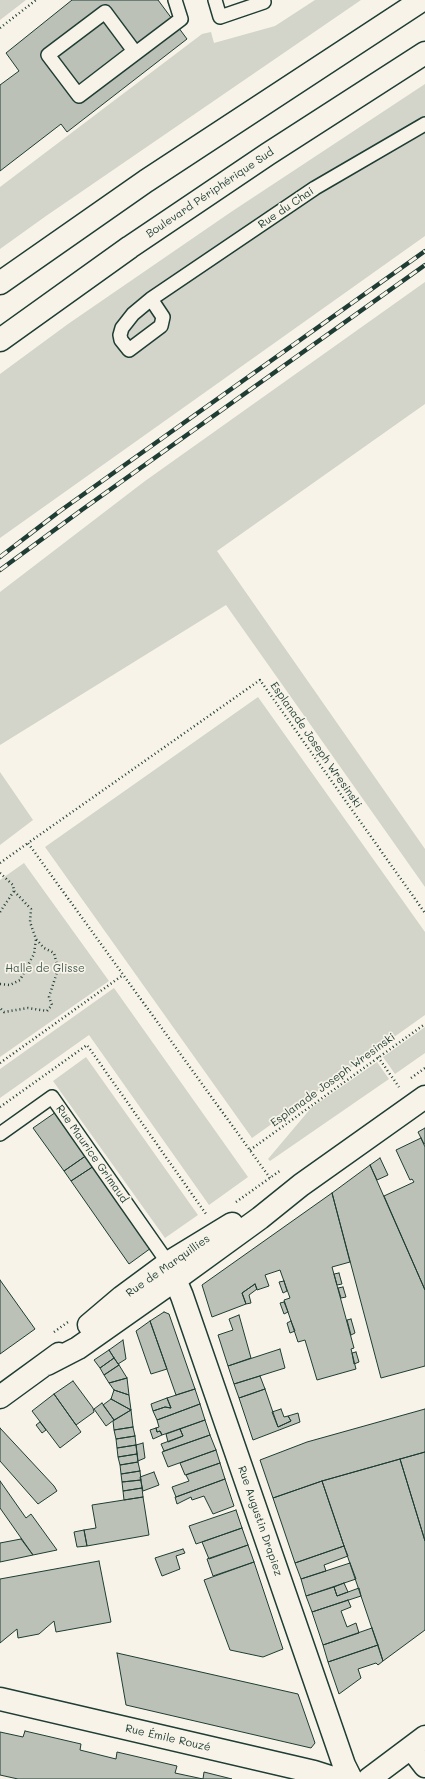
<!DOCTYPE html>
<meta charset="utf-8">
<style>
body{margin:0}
canvas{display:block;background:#f7f3e8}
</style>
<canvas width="425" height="1779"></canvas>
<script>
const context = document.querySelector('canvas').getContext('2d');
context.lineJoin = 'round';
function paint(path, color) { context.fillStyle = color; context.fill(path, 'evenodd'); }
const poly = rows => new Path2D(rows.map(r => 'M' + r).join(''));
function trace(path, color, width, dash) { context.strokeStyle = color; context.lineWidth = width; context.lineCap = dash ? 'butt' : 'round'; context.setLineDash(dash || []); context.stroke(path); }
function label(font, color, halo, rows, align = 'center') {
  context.font = font + ' Mali,sans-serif'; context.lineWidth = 3.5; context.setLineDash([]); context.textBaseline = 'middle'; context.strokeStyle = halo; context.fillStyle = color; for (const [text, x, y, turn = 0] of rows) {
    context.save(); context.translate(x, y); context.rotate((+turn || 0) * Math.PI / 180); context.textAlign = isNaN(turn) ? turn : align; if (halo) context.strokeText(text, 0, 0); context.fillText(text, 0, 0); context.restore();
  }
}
const green = poly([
 [0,0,26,0,0,20],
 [315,0,361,0,46,216,0,249,0,187,202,34,211,32,214,43,275,26],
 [425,84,425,236,0,538,0,374,68,324,231,212],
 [425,282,425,404,217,551,425,849,425,887,226,605,0,745,0,592,145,481],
 [258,697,425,932,425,1015,252,1138,45,847],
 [0,772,33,820,0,845],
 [24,863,109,981,0,1057,0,880],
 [114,988,248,1177,209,1205,89,1035,0,1098,0,1069],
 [425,1027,425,1053,395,1074,383,1057],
 [86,1057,198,1215,165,1238,53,1081],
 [377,1062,389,1079,270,1161,268,1159,311,1108]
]);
const building = poly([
 [72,0,158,0,187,39,67,132,61,124,0,171,0,85,19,71,6,53,72,0],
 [56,1112,87,1155,64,1171,33,1128,56,1112],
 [425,1128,425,1144,424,1144,418,1132,425,1128],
 [421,1138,425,1147,425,1290,384,1196,414,1182,412,1179,410,1180,396,1150,421,1138],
 [87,1155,94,1166,71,1181,64,1171,87,1155],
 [380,1158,388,1175,377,1180,370,1165,380,1158],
 [370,1165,425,1290,425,1366,381,1378,332,1193,370,1165],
 [94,1166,151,1248,129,1264,71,1181,94,1166],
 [332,1193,350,1262,332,1267,354,1348,351,1349,356,1369,317,1380,305,1340,298,1342,284,1300,290,1298,280,1270,265,1275,269,1286,257,1290,255,1284,242,1293,246,1304,212,1317,202,1285,332,1193],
 [339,1273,342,1284,337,1285,334,1274,339,1273],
 [0,1280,35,1329,0,1354,0,1280],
 [284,1281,287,1291,283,1293,279,1282,284,1281],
 [255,1284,257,1289,249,1295,251,1303,246,1304,242,1293,255,1284],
 [343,1287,346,1297,341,1298,338,1288,343,1287],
 [284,1302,288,1312,284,1314,280,1303,284,1302],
 [164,1312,169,1314,195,1389,176,1395,150,1321,164,1312],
 [239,1315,251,1358,228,1366,218,1335,233,1330,229,1319,239,1315],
 [351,1319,355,1333,351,1335,347,1320,351,1319],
 [150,1321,167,1369,151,1374,136,1331,150,1321],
 [291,1321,295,1331,290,1333,287,1323,291,1321],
 [123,1340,126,1359,118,1364,109,1350,123,1340],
 [280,1349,285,1368,234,1384,228,1366,280,1349],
 [109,1350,114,1358,100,1368,94,1360,109,1350],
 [356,1352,359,1362,354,1364,352,1353,356,1352],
 [114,1358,119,1365,104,1375,100,1368,114,1358],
 [119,1365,127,1378,109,1383,104,1375,119,1365],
 [260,1376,265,1389,239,1398,234,1384,260,1376],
 [127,1378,129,1395,114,1390,109,1383,127,1378],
 [73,1381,93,1408,94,1412,76,1425,54,1394,73,1381],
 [195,1389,200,1404,157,1420,153,1411,165,1407,171,1408,167,1398,195,1389],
 [265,1389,278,1427,291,1421,288,1416,298,1413,300,1422,253,1440,239,1398,265,1389],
 [114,1390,129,1395,131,1410,111,1399,114,1390],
 [54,1394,81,1432,60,1448,32,1411,54,1394],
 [167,1398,171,1408,165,1407,153,1411,151,1404,167,1398],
 [111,1399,131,1410,114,1420,103,1405,111,1399],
 [102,1403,114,1420,106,1426,94,1409,102,1403],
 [200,1404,205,1420,162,1435,160,1431,157,1432,156,1428,159,1427,157,1420,200,1404],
 [281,1409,284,1417,288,1416,291,1421,278,1427,272,1412,281,1409],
 [425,1409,425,1452,322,1481,273,1498,260,1460,307,1442,425,1409],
 [131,1410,133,1427,114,1430,113,1421,131,1410],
 [205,1420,210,1435,164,1451,161,1444,183,1436,180,1429,205,1420],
 [40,1422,46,1430,42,1433,36,1425,40,1422],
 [133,1427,135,1436,116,1439,114,1430,133,1427],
 [0,1428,54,1486,57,1491,38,1504,0,1461,0,1428],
 [156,1428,157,1432,160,1431,162,1435,153,1439,150,1430,156,1428],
 [180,1429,183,1436,168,1442,166,1434,180,1429],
 [210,1435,216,1450,168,1467,162,1452,210,1435],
 [135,1436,136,1445,117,1448,116,1439,135,1436],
 [143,1443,145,1458,138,1461,136,1445,143,1443],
 [136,1445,137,1454,118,1457,117,1448,136,1445],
 [216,1450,220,1463,185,1475,180,1463,216,1450],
 [425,1452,425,1541,400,1459,425,1452],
 [137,1454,138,1462,120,1465,118,1457,137,1454],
 [400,1459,425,1541,425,1630,383,1661,322,1481,400,1459],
 [138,1462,140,1471,121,1474,120,1465,138,1462],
 [220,1463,225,1479,176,1497,172,1487,189,1481,186,1475,220,1463],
 [140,1471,141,1480,122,1482,121,1474,140,1471],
 [154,1472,159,1485,143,1491,140,1477,154,1472],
 [225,1479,234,1506,213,1514,204,1496,192,1500,191,1497,177,1504,175,1497,176,1497,225,1479],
 [141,1480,142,1488,123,1491,122,1482,141,1480],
 [0,1481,26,1518,31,1514,57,1550,33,1555,0,1508,0,1481],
 [322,1481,344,1546,295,1563,273,1498,322,1481],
 [142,1488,143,1497,124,1500,123,1491,142,1488],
 [143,1497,149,1535,87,1546,84,1530,96,1528,92,1505,143,1497],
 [236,1510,242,1528,196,1544,189,1526,236,1510],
 [242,1528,248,1545,209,1559,202,1542,242,1528],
 [84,1530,87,1546,77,1547,74,1532,84,1530],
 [21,1539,33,1555,0,1562,0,1543,21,1539],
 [248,1545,254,1562,213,1576,207,1559,248,1545],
 [344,1546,348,1556,324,1565,326,1571,301,1579,295,1563,344,1546],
 [183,1549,185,1553,176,1556,180,1569,162,1576,155,1558,183,1549],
 [99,1561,111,1622,56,1632,54,1621,39,1634,18,1638,17,1629,0,1643,0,1579,99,1561],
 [254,1562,283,1649,263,1657,230,1650,204,1580,254,1562],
 [350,1563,356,1579,306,1596,301,1579,350,1563],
 [344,1583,348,1592,337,1596,334,1587,344,1583],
 [334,1587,337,1596,359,1588,361,1596,312,1612,306,1596,334,1587],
 [348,1600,351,1607,341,1611,347,1627,356,1623,359,1633,323,1645,312,1612,348,1600],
 [372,1628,378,1645,328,1662,323,1645,372,1628],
 [378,1645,383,1661,378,1665,376,1663,358,1669,361,1678,339,1694,328,1662,378,1645],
 [117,1653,298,1694,315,1743,311,1748,126,1705,117,1653],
 [25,1731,81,1744,80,1750,116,1759,117,1752,177,1766,175,1773,203,1779,204,1772,232,1779,18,1779,0,1775,0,1732,23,1737,25,1731]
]);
const path = poly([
 [0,28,36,0],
 [0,863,28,843],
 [0,873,13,885,14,891,31,909,30,922,36,939,44,948,54,953,58,969,49,997,52,1005,47,1011,28,1008,4,1012,0,1008],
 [0,912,14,891],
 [0,984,10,985,20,980,34,954,36,939],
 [378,1057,399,1087],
 [0,1063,123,975],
 [411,1078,425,1068],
 [0,1107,87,1045,206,1214],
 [250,1150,425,1024],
 [270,1178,28,843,260,680,425,913],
 [236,1202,281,1170],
 [54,1332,68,1322]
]);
const lane = poly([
 [215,0,220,17,264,2,263,0],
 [82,91,134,51,105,12,48,55,79,96,181,19,175,0],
 [151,299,163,317,161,326,129,350,121,340,120,335,122,328,133,314,151,299,315,188,425,124],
 [0,1134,52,1097,168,1263]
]);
const street = poly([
 [168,1263,182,1296,344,1765,351,1779],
 [89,1325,122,1297,168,1263,232,1224],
 [47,1364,78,1348,176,1279,260,1218,301,1185,425,1097],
 [0,1397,59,1354],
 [0,1699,314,1772,336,1779],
 [411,1748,425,1766],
 [369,1779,425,1737]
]);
const highway = poly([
 [0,283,146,181,422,0],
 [0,340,130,247,268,154,425,53]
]);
const rail = poly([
 [0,557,60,511,425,251],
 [0,570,83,509,425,265]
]);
const streetNames = [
 ["Boulevard Périphérique Sud",210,193,-34],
 ["Rue du Chai",286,208,-34],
 ["Esplanade Joseph Wresinski",316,745,55],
 ["Esplanade Joseph Wresinski",333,1080,-36],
 ["Rue Maurice Grimaud",92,1154,55],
 ["Rue de Marquillies",168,1266,-35],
 ["Rue Augustin Drapiez",260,1521,71],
 ["Rue Émile Rouzé",168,1738,13]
];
const parkNames = [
 ["Halle de Glisse",45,969]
];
paint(green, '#d3d5ca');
paint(building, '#bbc1b6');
trace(building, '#1f3d34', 1);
trace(lane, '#1f3d34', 16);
trace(street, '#1f3d34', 25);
trace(highway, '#1f3d34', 25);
trace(path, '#1f3d34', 2.5, [1, 3]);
trace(lane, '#f7f3e8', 13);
trace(street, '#f7f3e8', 22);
trace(highway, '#f7f3e8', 22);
trace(rail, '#1f3d34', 4.5);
trace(rail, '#f7f3e8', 3, [9]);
label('11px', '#1f3d34', '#f7f3e8', streetNames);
label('11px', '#435b52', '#f7f3e8', parkNames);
</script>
